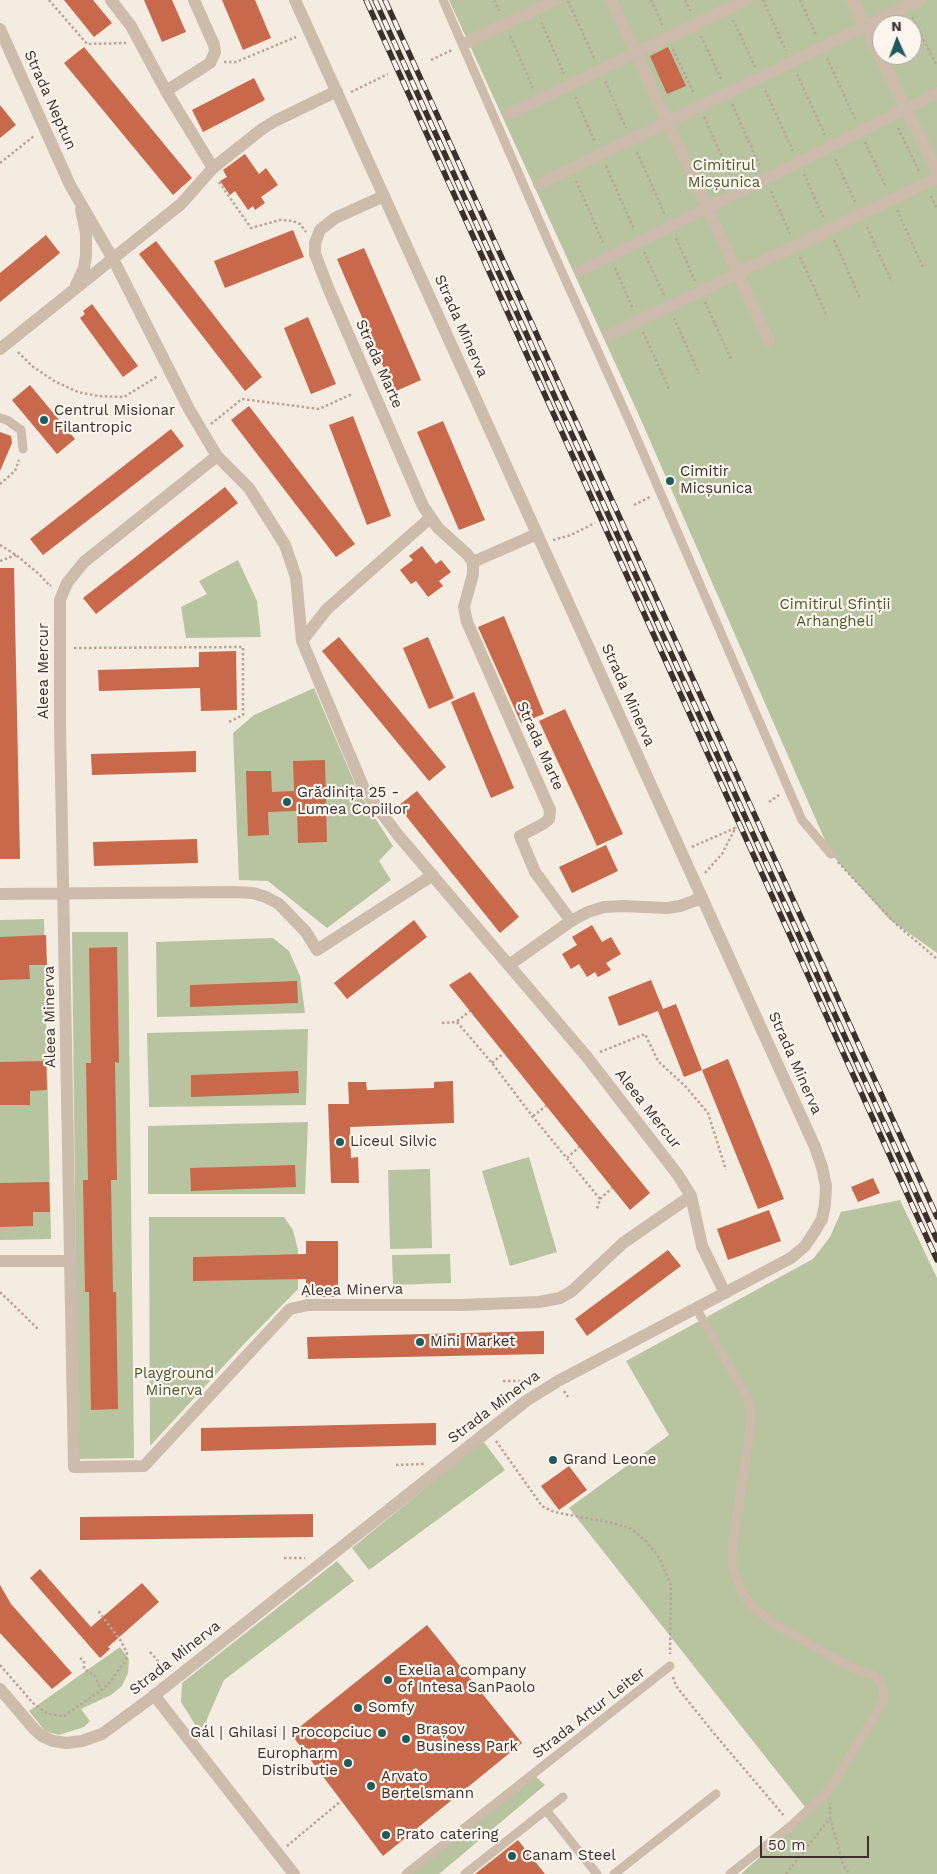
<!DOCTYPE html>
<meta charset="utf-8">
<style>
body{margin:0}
#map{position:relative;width:937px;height:1874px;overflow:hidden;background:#f4ebe1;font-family:"Work Sans",sans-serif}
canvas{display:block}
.north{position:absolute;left:872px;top:15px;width:50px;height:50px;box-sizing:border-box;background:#fbf5ee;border:1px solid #aea6a0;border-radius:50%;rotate:358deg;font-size:14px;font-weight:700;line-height:20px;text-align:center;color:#3b302b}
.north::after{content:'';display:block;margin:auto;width:18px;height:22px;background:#1f5a5e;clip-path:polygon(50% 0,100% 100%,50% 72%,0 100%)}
.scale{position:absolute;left:760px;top:1836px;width:109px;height:22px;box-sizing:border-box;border:2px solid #3b302b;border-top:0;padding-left:6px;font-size:15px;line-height:18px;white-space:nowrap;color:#3b302b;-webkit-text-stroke:4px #fbf5ee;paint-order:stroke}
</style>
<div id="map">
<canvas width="937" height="1874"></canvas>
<div class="north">N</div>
<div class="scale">50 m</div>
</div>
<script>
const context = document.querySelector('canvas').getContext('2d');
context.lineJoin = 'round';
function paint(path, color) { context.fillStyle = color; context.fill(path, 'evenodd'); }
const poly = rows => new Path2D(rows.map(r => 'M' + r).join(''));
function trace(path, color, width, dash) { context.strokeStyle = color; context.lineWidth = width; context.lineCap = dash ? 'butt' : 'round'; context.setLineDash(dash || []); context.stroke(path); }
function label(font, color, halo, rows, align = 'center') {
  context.font = font + ' "Work Sans",sans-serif'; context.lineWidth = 4.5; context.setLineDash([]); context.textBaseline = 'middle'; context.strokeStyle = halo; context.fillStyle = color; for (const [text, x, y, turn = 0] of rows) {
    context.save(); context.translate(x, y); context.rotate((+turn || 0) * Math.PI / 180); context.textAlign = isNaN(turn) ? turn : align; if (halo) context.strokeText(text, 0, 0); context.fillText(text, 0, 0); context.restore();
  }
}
const green = poly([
 [449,0,937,0,937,953,889,919,831,854,637,411],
 [882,25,912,25,912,55,882,55],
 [238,560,257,601,261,637,186,638,181,607,207,594,199,581],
 [314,688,358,791,393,846,379,861,391,880,327,928,268,881,239,880,233,733,254,715],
 [44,919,51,1239,0,1240,0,920],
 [72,932,128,932,134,1458,78,1459],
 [273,938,289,951,300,976,305,1013,157,1017,156,942],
 [308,1029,306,1105,149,1107,147,1033],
 [308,1122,305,1194,148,1194,148,1126],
 [529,1157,557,1252,510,1266,482,1171],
 [430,1169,432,1248,390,1249,388,1170],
 [900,1200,937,1278,937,1874,741,1874,809,1812,569,1508,669,1435,626,1361,813,1259,830,1237,841,1212],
 [149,1217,284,1217,293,1230,298,1250,298,1289,243,1345,150,1446],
 [450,1254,451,1283,393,1285,392,1255],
 [483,1441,505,1470,369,1570,352,1548],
 [337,1561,354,1581,224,1680,207,1719,204,1739,181,1702,182,1683],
 [120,1647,129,1659,128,1673,122,1686,111,1695,81,1709,90,1721,84,1727,59,1735,45,1731,29,1711],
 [535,1776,545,1785,439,1874,412,1874]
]);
const building = poly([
 [64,0,93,0,112,23,94,37],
 [144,0,172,0,186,32,162,42],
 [222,0,255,0,271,38,243,50],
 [84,47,192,178,173,195,64,63],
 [668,47,686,86,667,94,650,56],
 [254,78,265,100,203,132,192,110],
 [0,105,16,125,0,138],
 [245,154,259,174,266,168,278,185,261,197,265,203,255,210,253,206,248,210,235,191,230,195,220,181,227,177,223,170],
 [293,230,304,257,225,288,214,261],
 [46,235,60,253,0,302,0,273],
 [156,241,262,377,245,391,139,254],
 [364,248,421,380,394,392,337,259],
 [92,304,138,366,123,377,80,318,85,314,83,311],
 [308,317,336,384,311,394,284,328],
 [30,385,75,439,57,454,12,400],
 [249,406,355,544,336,557,231,420],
 [353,416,391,516,367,525,329,425],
 [443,421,485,520,459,530,417,432],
 [171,429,184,446,43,555,30,539],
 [0,432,11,436,12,443,0,471],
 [225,487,238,503,96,614,83,598],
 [422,546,436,564,441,560,451,572,439,581,443,586,428,597,416,581,411,584,400,570,413,560,409,556],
 [0,568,14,568,20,859,0,859],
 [504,616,544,714,521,723,478,627],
 [339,637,446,767,429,781,322,651],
 [428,637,454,698,429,709,403,648],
 [236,651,237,710,201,711,200,688,99,691,98,670,199,667,199,652],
 [474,692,514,788,491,798,451,702],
 [565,709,623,834,597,846,539,721],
 [196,751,196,772,92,775,91,754],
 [325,760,327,842,298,843,297,811,268,812,269,835,248,836,246,771,271,771,272,792,294,791,293,761],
 [417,791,519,917,500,933,398,806],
 [197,839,198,863,94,866,93,842],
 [606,845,618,871,572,893,559,867],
 [414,920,427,937,347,999,334,983],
 [592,925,602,942,611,937,621,954,606,963,611,970,598,977,595,972,587,977,579,964,571,969,562,954,577,945,572,937],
 [46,935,47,965,29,965,30,979,0,980,0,937],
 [117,947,119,1063,115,1062,117,1180,111,1180,113,1292,116,1292,118,1409,91,1410,89,1292,85,1292,83,1180,88,1180,86,1063,91,1063,89,948],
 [470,972,650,1193,630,1210,449,985],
 [651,980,663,1009,619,1026,608,997],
 [297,981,298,1003,190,1007,190,985],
 [676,1004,702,1070,684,1077,658,1011],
 [728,1059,784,1199,758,1209,702,1070],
 [46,1061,47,1090,30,1091,30,1105,0,1105,0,1062],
 [298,1071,299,1093,191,1097,191,1075],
 [453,1081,454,1123,350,1127,351,1158,358,1157,359,1183,331,1183,328,1104,349,1104,348,1082,366,1082,367,1090,434,1088,434,1082],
 [295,1165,296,1187,191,1191,190,1168],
 [873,1178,880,1193,858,1202,851,1187],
 [49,1182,50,1212,33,1212,33,1226,0,1227,0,1183],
 [769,1210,781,1241,728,1260,717,1229],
 [306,1241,338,1241,338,1297,306,1297,306,1279,193,1281,193,1257,306,1254],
 [668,1250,681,1266,587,1336,575,1319],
 [544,1331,544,1354,308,1359,307,1337],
 [436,1423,436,1445,201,1451,201,1428],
 [569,1466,587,1490,559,1510,541,1486],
 [313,1514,313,1537,80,1540,80,1517],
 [40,1569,91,1627,142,1583,159,1602,108,1647,110,1649,100,1658,30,1578],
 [0,1585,11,1604,72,1673,52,1689,0,1633],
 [427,1625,522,1743,383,1856,291,1734],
 [518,1840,545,1874,475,1874]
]);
const path = poly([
 [49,0,87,44,126,43],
 [494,0,500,12],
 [651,0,663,26],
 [685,0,691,12],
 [763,0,786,51],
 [800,0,816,35],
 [568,1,594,58],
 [912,17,937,66],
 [733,20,755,67],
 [541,22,564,74],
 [510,36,533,88],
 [701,36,722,81],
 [673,49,694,94],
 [827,58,855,119],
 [431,60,452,50],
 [224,62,236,62,296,37],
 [797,74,825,135],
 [605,81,626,128],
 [765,90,793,151],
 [351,92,388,74],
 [575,97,595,142],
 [732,104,760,167],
 [704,117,733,181],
 [898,128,920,173],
 [865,142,886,187],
 [637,152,665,215],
 [835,159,856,204],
 [0,163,34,136],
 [606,166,634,229],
 [804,174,824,219],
 [576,181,604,245],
 [219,182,251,228,280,220,293,221,300,224,306,232],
 [771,191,790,234],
 [931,196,937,209],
 [897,210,923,267],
 [867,227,892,282],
 [676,238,695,281],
 [834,240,860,298],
 [644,252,664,295],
 [800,257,826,314],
 [615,268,633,309],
 [705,302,731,359],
 [674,318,699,374],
 [643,332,669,389],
 [18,352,32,366,54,381,78,392,98,396,124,397,158,376],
 [211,424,242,399,319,409,352,394],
 [0,484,15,471,19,460],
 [634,505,650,497],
 [553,540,571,535,595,523],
 [0,545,16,555,39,574,50,586,51,585],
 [0,561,16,555],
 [74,648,243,647,243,715,227,723],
 [769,802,779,795],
 [692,847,735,828],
 [838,862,896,924,937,959],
 [705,873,722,854,736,827],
 [457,1021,470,1011],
 [442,1023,457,1022,492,1063,533,1117,600,1199,597,1209],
 [600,1052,645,1034,658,1061,686,1087,708,1113,726,1170],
 [492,1063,504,1053],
 [533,1116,546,1106],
 [567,1158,579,1147],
 [600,1199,612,1188],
 [0,1292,38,1329],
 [503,1381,531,1381],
 [564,1391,568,1397],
 [496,1441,542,1506,554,1512,613,1523,630,1528,645,1540,660,1559,671,1585,670,1654],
 [396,1465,424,1464],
 [284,1558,305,1558],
 [150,1652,166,1670],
 [80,1658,84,1661,84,1669,95,1676,101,1690],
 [0,1665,33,1703,48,1714,64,1716,107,1686,126,1660,127,1653,121,1641,97,1609],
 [673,1677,676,1686,712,1731,785,1817],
 [830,1818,843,1864,849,1874],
 [287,1846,341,1801],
 [786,1874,830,1818,830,1803]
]);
const service = poly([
 [443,0,548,241,631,425,802,820,831,854],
 [0,418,7,420,21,430,23,449],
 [696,1308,749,1401,751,1415,749,1439,733,1541,732,1565,739,1585,743,1595,754,1608,774,1624,848,1666,875,1676,883,1688,884,1700,830,1789,792,1825,730,1874],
 [546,1810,563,1797],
 [406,1874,670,1666],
 [465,1874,546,1810,597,1874],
 [614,1874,716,1794]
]);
const pedestrian = poly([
 [611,0,769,341],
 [852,0,937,171],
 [468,42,555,0],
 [509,114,746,0],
 [539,184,920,0],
 [580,271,937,93],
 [609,335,937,178]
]);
const minor = poly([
 [111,0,131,26,166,91,213,168],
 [0,29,70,185,113,259,189,409,217,456,249,488,285,545,296,577,302,641,365,791,398,835,587,1057,678,1175,691,1196,702,1246,725,1293],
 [166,91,210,63,215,52,214,45,194,0],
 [384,196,335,218,320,230,315,243,315,254,329,290,423,506,438,528,467,554,473,562,473,574,464,607,467,622,550,810,549,819,543,824,520,836,535,872,571,921],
 [76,285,84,268,86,256,86,233,81,210],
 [0,349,181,204,213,168,262,129,275,121,337,91],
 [217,456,84,562,67,583,60,600,60,725,74,1467,144,1466,290,1309,308,1305,461,1305,539,1302,560,1298,572,1291,623,1243,691,1196],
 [473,562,537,534],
 [302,641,327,609,430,518],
 [0,894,235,892,253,893,266,897,279,904,306,932,317,950,433,875],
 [509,965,571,921,588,912,604,907,623,906,667,908,680,906,702,898],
 [0,1261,70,1261],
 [154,1695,294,1874]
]);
const tertiary = poly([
 [0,1689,35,1730,42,1736,53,1741,67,1743,82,1741,102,1734,151,1698,526,1401,558,1381,791,1258,805,1246,815,1231,822,1219,825,1204,826,1186,822,1167,815,1147,295,0]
]);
const rail = poly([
 [366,0,937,1260],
 [375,0,937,1240],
 [385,0,937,1217]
]);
const markers = [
 [44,420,5,"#1f5a5e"],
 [670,481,5,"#1f5a5e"],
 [287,802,5,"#1f5a5e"],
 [340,1142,5,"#1f5a5e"],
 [420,1342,5,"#1f5a5e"],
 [553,1460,5,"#1f5a5e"],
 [388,1680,5,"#1f5a5e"],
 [358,1708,5,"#1f5a5e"],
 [382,1733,5,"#1f5a5e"],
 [406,1739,5,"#1f5a5e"],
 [348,1763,5,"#1f5a5e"],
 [371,1786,5,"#1f5a5e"],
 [386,1835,5,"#1f5a5e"],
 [512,1856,5,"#1f5a5e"]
];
const streetNames = [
 ["Strada Neptun",50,100,66],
 ["Strada Minerva",461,326,66],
 ["Strada Marte",379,364,66],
 ["Aleea Mercur",44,671,-90],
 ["Strada Minerva",628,695,66],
 ["Strada Marte",540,746,66],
 ["Aleea Minerva",50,1017,-91],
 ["Strada Minerva",795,1063,66],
 ["Aleea Mercur",648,1109,52],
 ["Aleea Minerva",352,1290,-1],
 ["Strada Minerva",494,1407,-37],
 ["Strada Minerva",175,1658,-38],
 ["Strada Artur Leiter",589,1713,-38]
];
const parkNames = [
 ["Cimitirul",724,166],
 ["Micșunica",724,183],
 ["Cimitirul Sfinții",835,605],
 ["Arhangheli",835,622],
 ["Playground",174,1374],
 ["Minerva",174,1391]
];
const poiNames = [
 ["Centrul Misionar",54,411],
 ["Filantropic",54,428],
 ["Cimitir",680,472],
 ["Micșunica",680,489],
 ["Grădinița 25 -",297,793],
 ["Lumea Copiilor",297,810],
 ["Liceul Silvic",350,1142],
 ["Mini Market",430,1342],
 ["Grand Leone",563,1460],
 ["Exelia a company",398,1671],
 ["of Intesa SanPaolo",398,1688],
 ["Somfy",368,1708],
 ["Brașov",416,1730],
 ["Business Park",416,1747],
 ["Gál | Ghilasi | Procopciuc",372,1733,"right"],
 ["Europharm",338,1754,"right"],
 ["Distributie",338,1771,"right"],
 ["Arvato",381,1777],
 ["Bertelsmann",381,1794],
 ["Prato catering",396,1835],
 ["Canam Steel",522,1856]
];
paint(green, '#b8c4a0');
paint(building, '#c8694b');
trace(path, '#b9a596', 2.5, [2.5, 2.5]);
trace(service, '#cdbbac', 9);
trace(pedestrian, '#cdbbac', 12);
trace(minor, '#cdbbac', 12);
trace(tertiary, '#cdbbac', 12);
trace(rail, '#3b302b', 5.5);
trace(rail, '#fbf5ee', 4, [11]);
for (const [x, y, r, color] of markers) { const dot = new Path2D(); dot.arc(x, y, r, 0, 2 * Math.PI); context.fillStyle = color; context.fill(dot); trace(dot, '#fbf5ee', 2); }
label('15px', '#3b302b', '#fbf5ee', streetNames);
label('15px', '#4a5a2e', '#fbf5ee', parkNames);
label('15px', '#3b302b', '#fbf5ee', poiNames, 'left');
</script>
